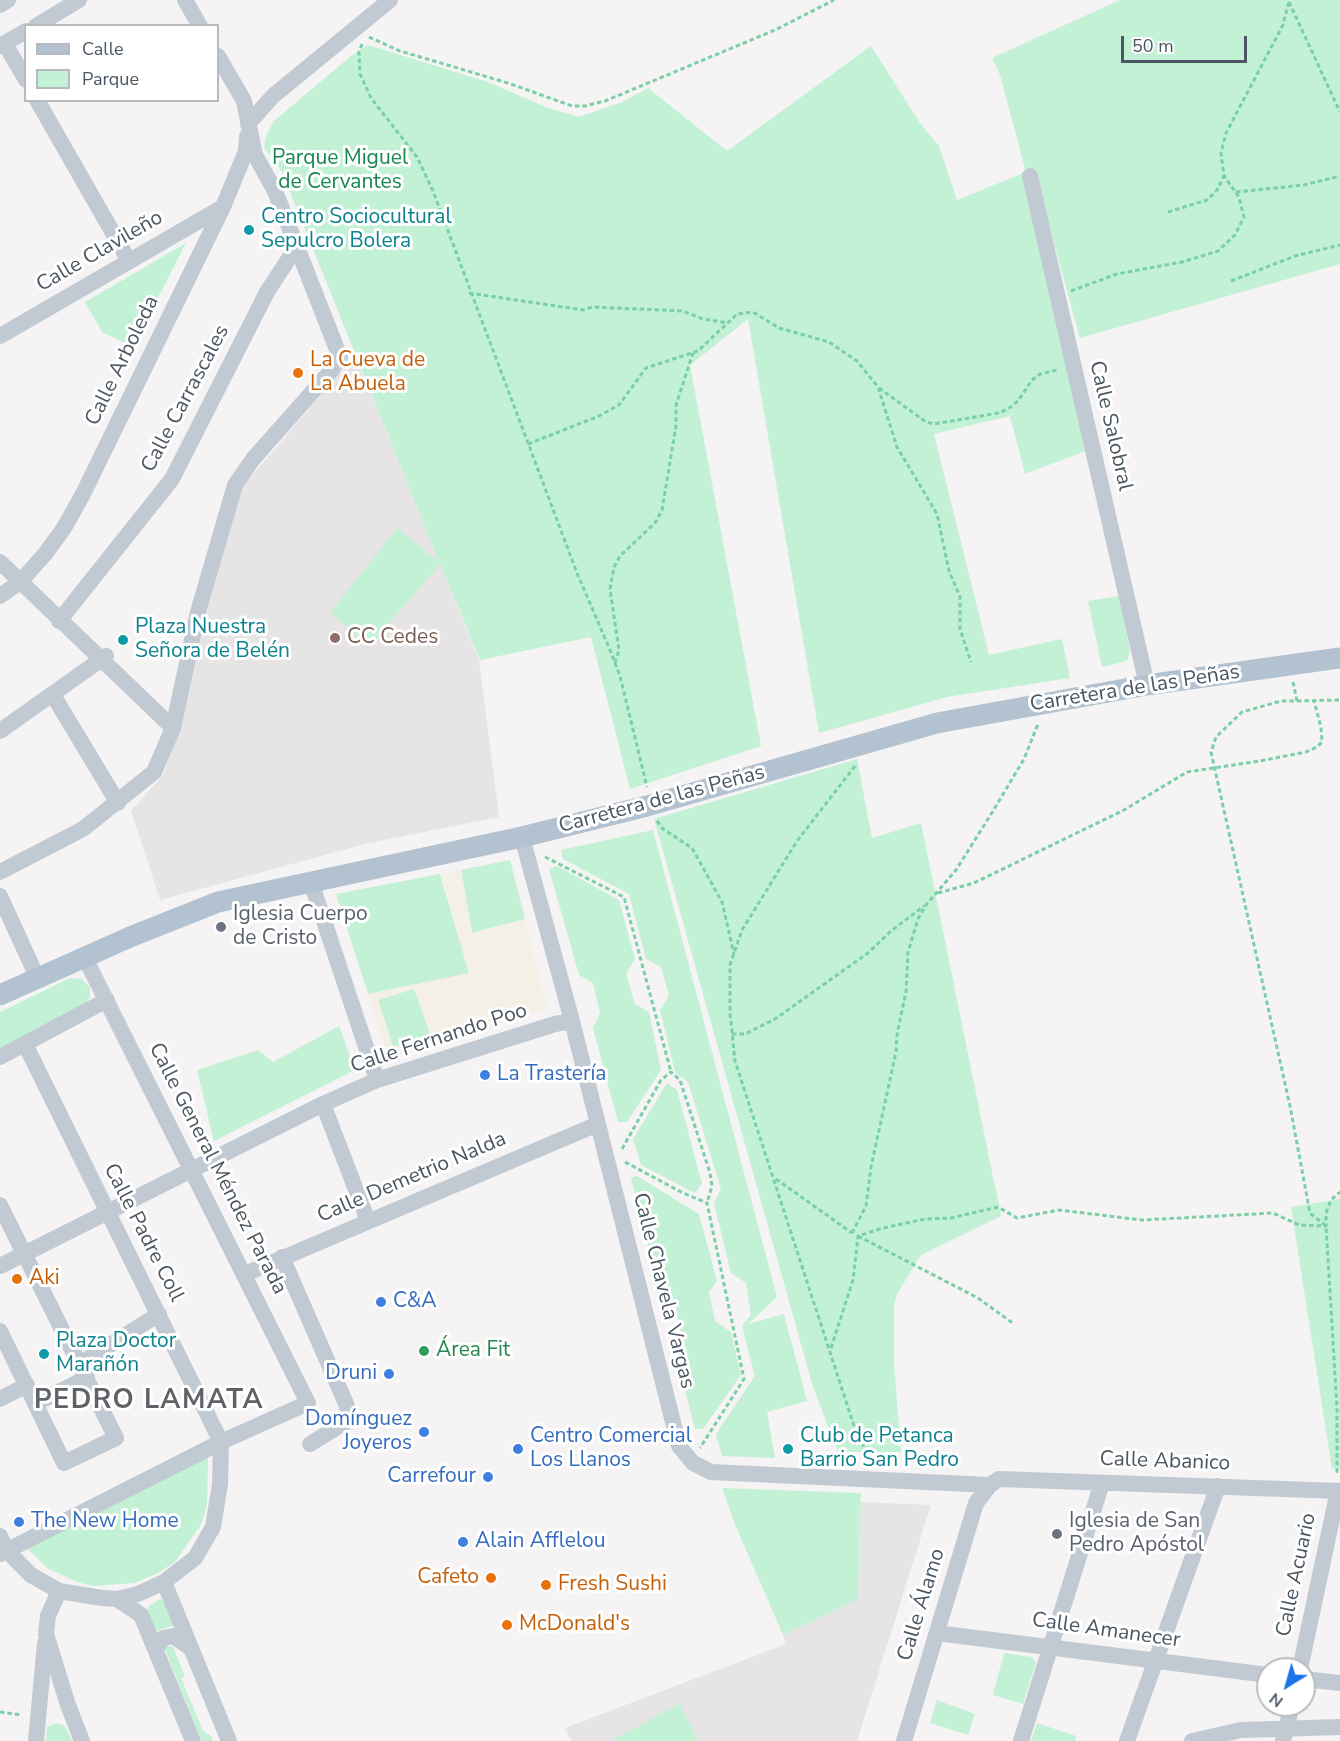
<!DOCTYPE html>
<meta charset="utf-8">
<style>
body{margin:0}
#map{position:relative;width:1340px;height:1741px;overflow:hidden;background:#f5f3f3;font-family:"Nunito Sans",sans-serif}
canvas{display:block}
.legend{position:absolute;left:24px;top:24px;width:195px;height:78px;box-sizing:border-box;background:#fff;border:2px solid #b7bbc0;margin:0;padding:8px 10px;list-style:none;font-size:18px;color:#4a5661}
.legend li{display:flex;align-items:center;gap:12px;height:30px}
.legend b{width:30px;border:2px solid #b7bbc0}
.north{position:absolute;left:1256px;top:1657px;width:60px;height:60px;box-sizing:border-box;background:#fff;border:2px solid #b7bbc0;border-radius:50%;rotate:217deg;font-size:16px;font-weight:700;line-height:24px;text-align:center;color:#4a5661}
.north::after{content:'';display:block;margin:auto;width:21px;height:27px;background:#1a73e8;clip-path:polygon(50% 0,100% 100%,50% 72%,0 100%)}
.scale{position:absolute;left:1121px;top:36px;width:126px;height:27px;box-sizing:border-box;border:3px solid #4a5661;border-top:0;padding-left:8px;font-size:18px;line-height:21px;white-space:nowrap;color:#4a5661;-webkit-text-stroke:4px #fff;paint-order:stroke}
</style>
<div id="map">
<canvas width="1340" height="1741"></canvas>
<ul class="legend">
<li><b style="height:8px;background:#b3c2d1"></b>Calle</li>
<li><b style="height:16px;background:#c3f1d5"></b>Parque</li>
</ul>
<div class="north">N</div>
<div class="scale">50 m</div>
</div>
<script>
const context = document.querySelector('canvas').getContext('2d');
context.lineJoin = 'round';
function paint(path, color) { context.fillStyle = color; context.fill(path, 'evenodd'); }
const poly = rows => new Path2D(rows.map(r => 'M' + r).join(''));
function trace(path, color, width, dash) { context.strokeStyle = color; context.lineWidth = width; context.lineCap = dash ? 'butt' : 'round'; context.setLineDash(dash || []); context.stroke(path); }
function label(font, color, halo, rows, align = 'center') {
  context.font = font + ' "Nunito Sans",sans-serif'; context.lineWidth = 6; context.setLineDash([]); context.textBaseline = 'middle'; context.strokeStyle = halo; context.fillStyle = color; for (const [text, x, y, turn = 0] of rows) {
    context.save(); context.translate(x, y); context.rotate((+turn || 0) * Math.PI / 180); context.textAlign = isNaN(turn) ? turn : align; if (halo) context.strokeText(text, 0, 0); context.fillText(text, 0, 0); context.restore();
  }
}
const education = poly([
 [355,355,479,660,499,817,365,844,160,900,131,811,163,775,182,718,188,681,240,490],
 [861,1502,931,1505,857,1741,571,1741,565,1728,786,1644,783,1635,858,1599]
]);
const green = poly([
 [1120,0,1340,0,1340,264,1080,338,1034,170,1088,450,1025,474,1010,416,934,434,989,655,1062,639,1070,678,947,697,819,733,748,319,690,365,761,746,630,789,591,637,480,660,440,564,370,646,330,613,397,528,439,562,282,172,264,147,266,136,274,121,351,56,368,45,488,82,548,108,579,117,622,102,648,88,727,151,871,46,920,123,939,146,957,200,1026,172,1000,75,992,58],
 [186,243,133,347,102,332,85,302],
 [1120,596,1130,651,1127,661,1102,667,1088,601],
 [857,759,872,838,921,823,1001,1216,921,1255,897,1294,894,1306,894,1364,901,1452,838,1452,813,1387,654,819],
 [653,830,777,1297,748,1324,784,1314,807,1401,767,1412,775,1458,722,1456,716,1434,755,1376,742,1326,751,1315,746,1283,731,1273,714,1203,721,1189,688,1082,675,1072,660,1010,669,995,661,967,646,959,629,894,563,859,561,850],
 [510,860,525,919,472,933,461,870],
 [557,866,619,900,635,959,626,974,635,1004,649,1012,661,1070,627,1122,618,1122,593,1028,600,1013,593,983,579,975,549,869],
 [440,874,469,973,486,1026,417,985,368,994,336,894],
 [70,978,82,979,90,987,90,998,86,1003,0,1048,0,1012],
 [415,988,431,1036,393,1047,378,1000],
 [339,1026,355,1070,214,1141,197,1070,258,1050,273,1062],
 [667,1083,677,1090,702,1184,695,1193,641,1165,633,1139],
 [637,1176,699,1214,717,1281,709,1292,715,1321,731,1332,741,1375,703,1429,695,1429,674,1346,681,1333,675,1302,660,1292,631,1178],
 [1340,1199,1340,1469,1332,1469,1291,1207],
 [204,1448,208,1459,207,1505,202,1523,175,1562,156,1574,134,1583,93,1586,77,1582,47,1568,24,1545],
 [722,1488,861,1493,858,1599,783,1635,734,1522],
 [160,1599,164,1600,174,1625,156,1631,147,1615,147,1610,149,1606],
 [167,1645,173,1647,185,1676,181,1678,203,1731,211,1736,213,1741,202,1741,165,1650],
 [1004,1653,1032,1657,1036,1662,1023,1704,993,1695],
 [937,1700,975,1714,968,1735,930,1723],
 [680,1703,698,1741,610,1741,639,1726],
 [56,1723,65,1726,72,1741,46,1741,47,1727],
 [1037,1723,1076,1736,1075,1741,1031,1741]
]);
const sand = poly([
 [461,870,472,933,525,919,547,1008,388,1056,368,994,469,973,440,874],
 [414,989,431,1036,393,1047,378,1000]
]);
const path = poly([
 [1289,2,1340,112],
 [369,37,400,51,508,83,572,106,585,106,605,101,775,30,834,0],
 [362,44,359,52,360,74,371,98,417,157,433,191,577,573,610,650,620,676,647,787],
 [1236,192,1304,185,1340,176],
 [1168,212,1207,200,1217,190,1224,176],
 [1231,281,1295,256,1340,245],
 [1071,291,1117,274,1182,262,1218,251,1235,235,1244,217,1239,197,1224,176,1221,153,1226,133,1283,25,1289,1],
 [469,293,583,310,592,307,683,311,703,319,728,323],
 [879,388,926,422,934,424,998,413,1008,409,1018,401,1032,380,1040,374,1057,370],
 [528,444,599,416,619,405,646,368,698,351,737,314,753,312,779,328,829,342,857,361,878,387,897,447,937,514,949,571,960,597,960,629,971,662],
 [615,663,619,650,610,589,614,567,620,556,655,523,662,510,676,426,676,405,693,353],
 [1293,682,1297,701,1281,701,1242,712,1216,737,1211,752,1290,1106,1310,1213,1326,1226,1337,1408,1337,1474],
 [1297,701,1340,700],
 [855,766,797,841,742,930,730,965,730,1013,735,1061,857,1435,874,1463],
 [657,821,663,829,692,848,722,902,734,954],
 [545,857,624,897,671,1072],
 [938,893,974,883,1124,810,1187,772,1260,761,1306,752,1317,747,1322,742,1321,727,1314,701],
 [732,1034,745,1034,775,1019,868,953,891,931,924,906],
 [622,1149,661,1080,671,1072,680,1080,710,1173,712,1186,707,1203],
 [625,1162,683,1193,707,1203,744,1379,700,1448],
 [776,1179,852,1233],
 [852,1233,866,1206,871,1167,896,1052,897,1034,906,992,908,952,918,919,926,905,956,870,993,811,1024,759,1038,724],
 [858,1236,978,1298,1014,1324],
 [831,1348,853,1280,858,1236,883,1228,925,1219,951,1218,998,1207,1017,1218,1059,1210,1142,1220,1273,1213,1299,1225,1326,1226,1326,1213,1331,1200,1340,1192],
 [0,1712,22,1715]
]);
const minor = poly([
 [185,0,200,26],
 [0,5,8,0],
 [36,26,79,0],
 [5,44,26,80],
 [0,46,26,31],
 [37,100,129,261],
 [248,124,273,96,390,0],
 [1030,176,1147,685],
 [0,336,223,207],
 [0,562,173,728],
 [0,596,20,582,45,554,64,528,83,494,223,207,246,151,247,136],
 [59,621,172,479,267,292,297,246],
 [53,695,118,803],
 [0,731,106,656],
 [522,837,572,1021,679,1446,693,1463,711,1472,990,1485],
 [0,872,83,829,154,772,173,728,198,612,235,485,253,459,331,371,340,357,275,191,255,155,244,101,218,56],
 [311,882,377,1080],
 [0,896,37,977],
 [25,1044,221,1442],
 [0,1057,107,1000],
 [323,1104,368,1221],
 [0,1205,116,1438,64,1463,0,1331],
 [282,1257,347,1406,349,1420,310,1444],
 [0,1266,323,1104,377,1080,555,1024,572,1021],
 [245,1274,598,1124],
 [80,1364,159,1314],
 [0,1399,27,1385],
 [36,1403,87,1378],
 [0,1536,7,1551,31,1575,59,1591,102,1598,117,1599,138,1594,164,1582,195,1558,213,1527,220,1484,221,1442],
 [0,1554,221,1442,308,1403,84,956],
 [164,1582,229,1741],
 [59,1591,48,1616,46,1634,68,1705,82,1741],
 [117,1599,141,1615,193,1741],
 [937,1633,1268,1675],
 [156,1649,163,1638,173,1636,189,1647],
 [1300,1669,1338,1491],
 [1304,1679,1340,1683],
 [36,1741,45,1643],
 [904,1741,976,1503,990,1485,999,1479,1340,1491],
 [1021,1741,1102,1483],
 [1127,1741,1218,1486],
 [1192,1741,1241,1730,1340,1727],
 [1283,1741,1292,1705]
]);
const major = poly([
 [0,995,130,937,218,902,522,837,647,806,937,723,1147,685,1340,658]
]);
const markers = [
 [249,230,6,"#0f9aa8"],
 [298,373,6,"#e8710a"],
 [335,638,6,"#8d6e63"],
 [123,640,6,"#0f9aa8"],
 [221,927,6,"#6b7280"],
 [485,1075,6,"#3f7fe0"],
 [17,1279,6,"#e8710a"],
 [381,1302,6,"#3f7fe0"],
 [424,1351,6,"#2e9e5b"],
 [44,1354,6,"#0f9aa8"],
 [389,1374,6,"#3f7fe0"],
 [424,1432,6,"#3f7fe0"],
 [518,1449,6,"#3f7fe0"],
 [788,1449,6,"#0f9aa8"],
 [488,1477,6,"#3f7fe0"],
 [19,1522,6,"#3f7fe0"],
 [1057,1534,6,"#6b7280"],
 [463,1542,6,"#3f7fe0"],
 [491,1578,6,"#e8710a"],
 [546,1585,6,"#e8710a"],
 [507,1625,6,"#e8710a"]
];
const parkNames = [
 ["Parque Miguel",340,159],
 ["de Cervantes",340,183]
];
const cultureNames = [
 ["Centro Sociocultural",261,218],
 ["Sepulcro Bolera",261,242],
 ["Plaza Nuestra",135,628],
 ["Señora de Belén",135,652],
 ["Plaza Doctor",56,1342],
 ["Marañón",56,1366],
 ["Club de Petanca",800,1437],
 ["Barrio San Pedro",800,1461]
];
const streetNames = [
 ["Calle Clavileño",100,252,-30],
 ["Calle Arboleda",123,361,-64],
 ["Calle Carrascales",186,399,-62],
 ["Calle Salobral",1110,426,77],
 ["Carretera de las Peñas",1135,689,-9],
 ["Carretera de las Peñas",662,800,-15],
 ["Calle Fernando Poo",439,1039,-18],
 ["Calle General Méndez Parada",217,1169,63],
 ["Calle Demetrio Nalda",412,1178,-23],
 ["Calle Padre Coll",143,1233,63],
 ["Calle Chavela Vargas",663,1291,76],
 ["Calle Abanico",1165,1462,2],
 ["Calle Acuario",1297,1575,-78],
 ["Calle Álamo",922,1605,-73],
 ["Calle Amanecer",1106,1631,8]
];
const foodNames = [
 ["La Cueva de",310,361],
 ["La Abuela",310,385],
 ["Aki",29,1279],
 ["Cafeto",479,1578,"right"],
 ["Fresh Sushi",558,1585],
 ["McDonald's",519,1625]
];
const educationNames = [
 ["CC Cedes",347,638]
];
const worshipNames = [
 ["Iglesia Cuerpo",233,915],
 ["de Cristo",233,939],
 ["Iglesia de San",1069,1522],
 ["Pedro Apóstol",1069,1546]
];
const shopNames = [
 ["La Trastería",497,1075],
 ["C&A",393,1302],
 ["Druni",377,1374,"right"],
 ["Domínguez",412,1420,"right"],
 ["Joyeros",412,1444,"right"],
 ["Centro Comercial",530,1437],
 ["Los Llanos",530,1461],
 ["Carrefour",476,1477,"right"],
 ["The New Home",31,1522],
 ["Alain Afflelou",475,1542]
];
const leisureNames = [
 ["Área Fit",436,1351]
];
const districtNames = [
 ["PEDRO LAMATA",149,1401]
];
paint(education, '#e6e4e5');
paint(green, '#c3f1d5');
paint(sand, '#f5f0e5');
trace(path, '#7ad0a6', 3, [4.5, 3]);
trace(minor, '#c1cad2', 16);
trace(major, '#b3c2d1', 21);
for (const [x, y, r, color] of markers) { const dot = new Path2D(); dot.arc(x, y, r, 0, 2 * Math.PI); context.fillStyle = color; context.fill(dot); trace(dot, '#fff', 2); }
label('21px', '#17864f', '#fff', parkNames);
label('21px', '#0d838f', '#fff', cultureNames, 'left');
label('21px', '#4a5661', '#fff', streetNames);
label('21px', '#c56008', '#fff', foodNames, 'left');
label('21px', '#785e54', '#fff', educationNames, 'left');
label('21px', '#5b616d', '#fff', worshipNames, 'left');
label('21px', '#366cbe', '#fff', shopNames, 'left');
label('21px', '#27864d', '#fff', leisureNames, 'left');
context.letterSpacing = '1.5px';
label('bold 27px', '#5f6368', '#fff', districtNames);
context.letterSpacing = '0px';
</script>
